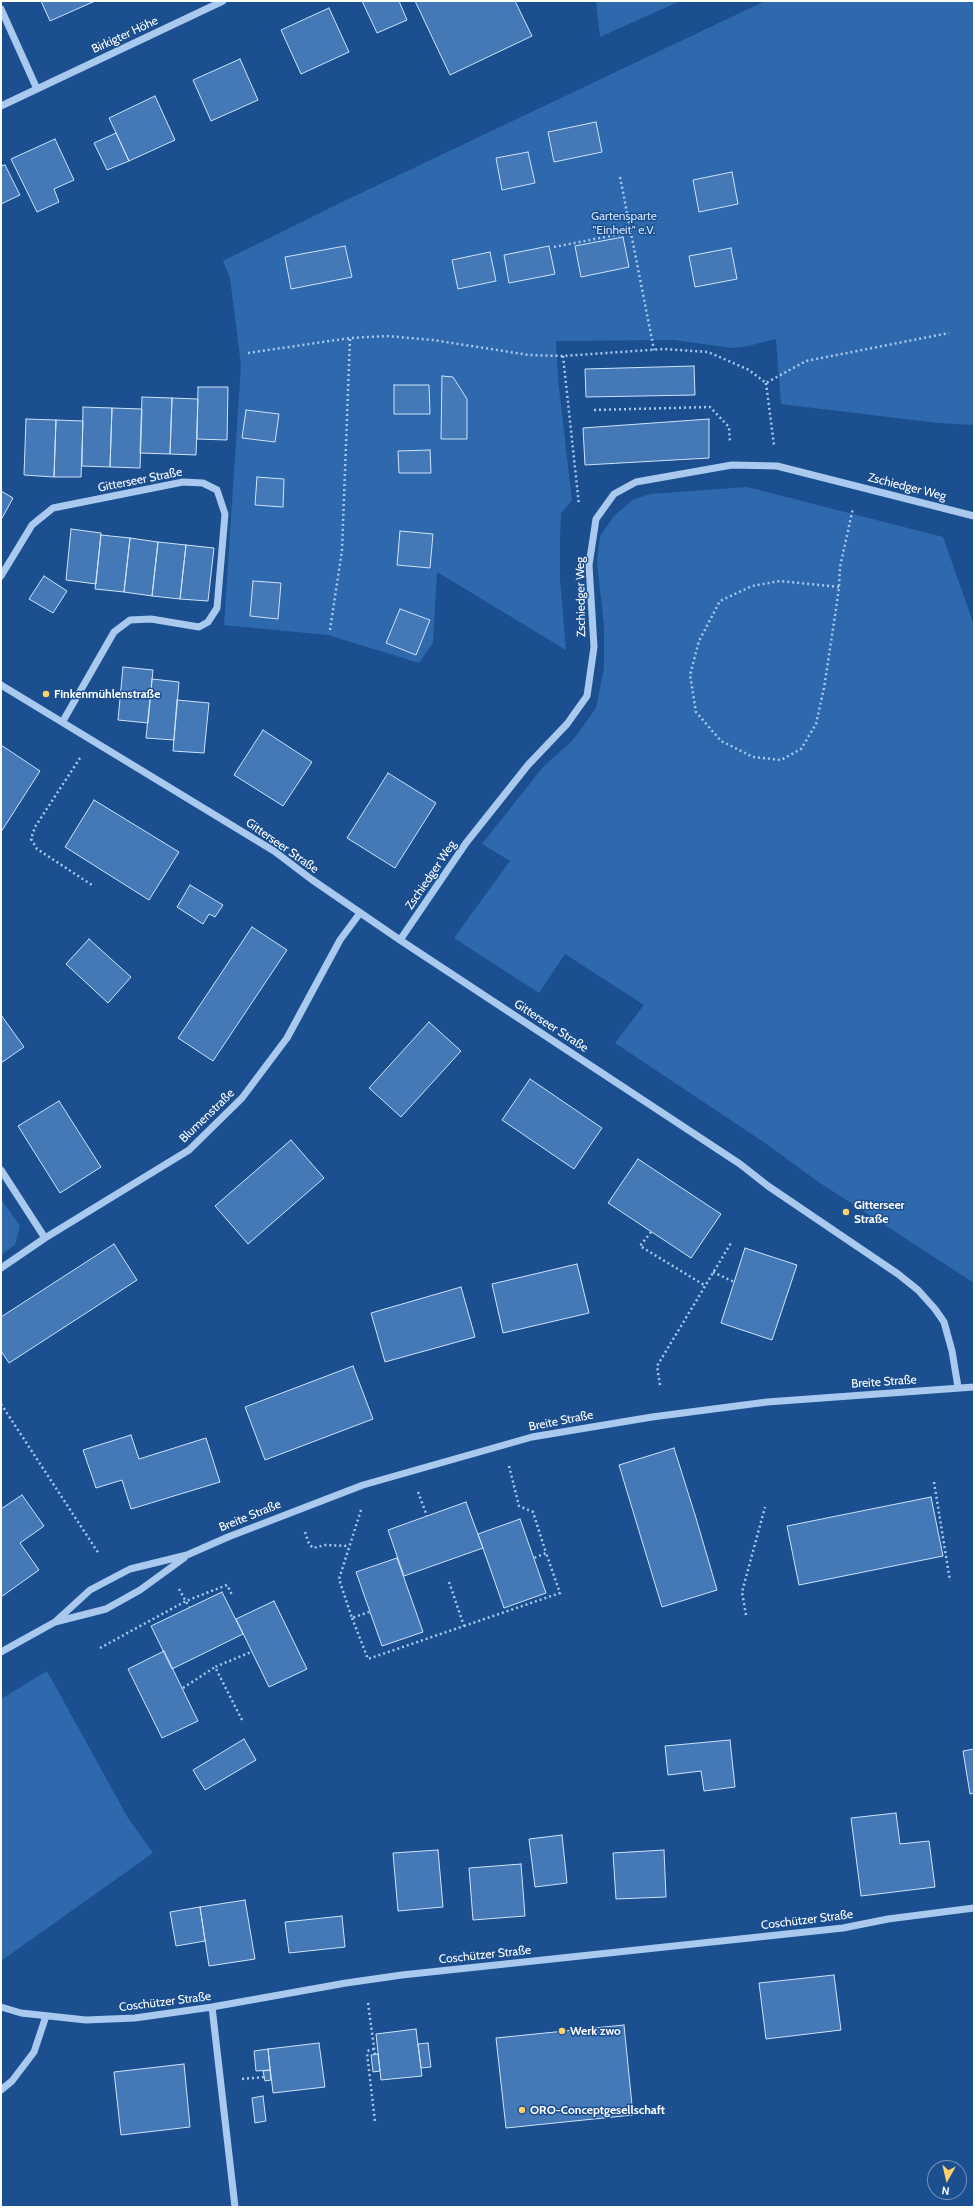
<!DOCTYPE html>
<meta charset="utf-8">
<style>
body{margin:0}
#map{position:relative;width:975px;height:2208px;overflow:hidden;background:#1b4f8f;font-family:Cabin,sans-serif}
canvas{display:block}
.frame{position:absolute;inset:0;border:2px solid #fff;pointer-events:none}
.north{position:absolute;left:927px;top:2160px;width:40px;height:40px;box-sizing:border-box;background:#1b4f8f;border:1px solid #7695bc;border-radius:50%;rotate:188deg;font-size:11px;font-weight:700;line-height:16px;text-align:center;color:#fff}
.north::after{content:'';display:block;margin:auto;width:14px;height:18px;background:#ffd166;clip-path:polygon(50% 0,100% 100%,50% 72%,0 100%)}
</style>
<div id="map">
<canvas width="975" height="2208"></canvas>
<div class="frame"></div>
<div class="north">N</div>
</div>
<script>
const context = document.querySelector('canvas').getContext('2d');
context.lineJoin = 'round';
function paint(path, color) { context.fillStyle = color; context.fill(path, 'evenodd'); }
const poly = rows => new Path2D(rows.map(r => 'M' + r).join(''));
function trace(path, color, width, dash) { context.strokeStyle = color; context.lineWidth = width; context.lineCap = dash ? 'butt' : 'round'; context.setLineDash(dash || []); context.stroke(path); }
function label(font, color, halo, rows, align = 'center') {
  context.font = font + ' Cabin,sans-serif'; context.lineWidth = 3; context.setLineDash([]); context.textBaseline = 'middle'; context.strokeStyle = halo; context.fillStyle = color; for (const [text, x, y, turn = 0] of rows) {
    context.save(); context.translate(x, y); context.rotate((+turn || 0) * Math.PI / 180); context.textAlign = isNaN(turn) ? turn : align; if (halo) context.strokeText(text, 0, 0); context.fillText(text, 0, 0); context.restore();
  }
}
const green = poly([
 [596,1,680,1,600,37],
 [765,1,974,1,974,425,938,423,781,404,776,339,748,346,732,348,674,340,556,341,558,379,572,501,561,513,560,538,560,578,566,650,437,572,433,643,419,663,328,635,224,625,241,365,230,278,223,261,340,203],
 [747,487,943,537,974,625,974,1283,817,1181,765,1143,615,1043,644,1005,565,954,539,993,454,938,510,861,482,844,543,767,573,740,596,708,604,668,604,625,597,562,600,536,614,516,633,500,650,494],
 [1,1199,20,1226,15,1245,1,1255],
 [47,1671,128,1818,153,1853,1,1961,1,1699]
]);
const building = poly([
 [41,1,95,1,50,21,41,1],
 [362,1,399,1,407,20,377,33,362,1],
 [415,1,515,1,532,36,450,75,415,1],
 [329,8,349,52,301,74,281,30,329,8],
 [240,59,258,100,211,121,193,80,240,59],
 [155,96,175,140,129,161,109,118,155,96],
 [596,122,602,152,554,162,548,132,596,122],
 [116,133,129,161,107,170,94,143,116,133],
 [55,139,74,180,54,189,59,202,37,212,11,159,55,139],
 [528,152,535,183,502,190,496,158,528,152],
 [5,165,20,195,1,204,1,166,5,165],
 [732,172,738,204,699,212,693,180,732,172],
 [623,237,629,267,581,277,575,246,623,237],
 [345,246,352,277,291,289,285,257,345,246],
 [549,246,555,274,509,283,504,255,549,246],
 [731,248,737,279,695,287,689,256,731,248],
 [490,252,496,281,458,289,452,260,490,252],
 [694,366,695,395,586,397,585,369,694,366],
 [442,376,453,377,467,399,467,439,441,439,442,376],
 [394,385,429,385,430,414,394,414,394,385],
 [198,387,228,387,227,440,197,439,198,387],
 [142,397,172,398,170,454,140,453,142,397],
 [172,398,198,399,196,455,170,454,172,398],
 [83,407,112,408,110,467,82,466,83,407],
 [112,408,142,409,140,468,110,467,112,408],
 [246,410,279,414,275,442,242,438,246,410],
 [26,419,56,420,54,477,24,475,26,419],
 [709,419,709,458,585,465,583,428,709,419],
 [56,420,83,421,81,477,54,477,56,420],
 [430,450,431,473,399,473,398,451,430,450],
 [257,477,284,479,283,507,255,505,257,477],
 [1,491,13,498,1,520,1,491],
 [71,529,101,533,96,584,66,580,71,529],
 [400,531,433,534,430,568,397,565,400,531],
 [101,535,130,538,124,592,95,589,101,535],
 [130,538,158,542,152,596,124,592,130,538],
 [158,542,186,545,180,599,152,596,158,542],
 [186,545,214,548,208,601,180,599,186,545],
 [44,576,67,591,53,613,29,599,44,576],
 [253,581,281,583,278,619,250,616,253,581],
 [400,609,430,620,416,655,386,643,400,609],
 [123,667,153,670,148,723,118,720,123,667],
 [152,679,179,682,174,740,146,738,152,679],
 [177,700,209,703,204,753,173,751,177,700],
 [263,730,312,762,283,806,234,775,263,730],
 [1,745,40,771,1,832,1,745],
 [388,773,436,803,395,868,347,838,388,773],
 [94,800,179,852,149,900,65,847,94,800],
 [190,885,223,905,215,917,209,914,203,924,177,907,190,885],
 [252,927,287,950,213,1061,178,1038,252,927],
 [89,939,131,977,108,1003,66,964,89,939],
 [1,1015,24,1047,1,1063,1,1015],
 [429,1022,461,1051,401,1117,369,1088,429,1022],
 [530,1079,602,1128,574,1169,502,1120,530,1079],
 [59,1101,101,1167,60,1193,18,1126,59,1101],
 [291,1140,324,1178,248,1244,215,1206,291,1140],
 [638,1159,721,1214,691,1258,608,1203,638,1159],
 [114,1244,137,1280,9,1363,1,1351,1,1317,114,1244],
 [745,1248,797,1265,772,1340,721,1323,745,1248],
 [577,1264,589,1313,503,1333,492,1284,577,1264],
 [461,1287,475,1337,385,1362,371,1313,461,1287],
 [353,1366,373,1419,265,1460,245,1407,353,1366],
 [131,1435,139,1459,206,1438,220,1482,131,1509,122,1480,96,1488,83,1450,131,1435],
 [674,1448,696,1518,717,1590,662,1607,619,1465,674,1448],
 [22,1495,44,1526,20,1543,39,1570,1,1597,1,1509,22,1495],
 [931,1497,943,1556,799,1585,787,1526,931,1497],
 [466,1502,483,1548,404,1576,388,1530,466,1502],
 [520,1519,546,1593,504,1608,478,1534,520,1519],
 [397,1558,423,1632,382,1646,356,1572,397,1558],
 [222,1592,243,1634,172,1669,151,1626,222,1592],
 [274,1601,307,1669,269,1687,236,1619,274,1601],
 [164,1651,198,1721,162,1738,128,1669,164,1651],
 [244,1739,256,1760,205,1790,193,1770,244,1739],
 [730,1740,735,1787,704,1791,701,1771,668,1775,665,1746,730,1740],
 [974,1749,974,1793,970,1794,963,1751,974,1749],
 [896,1813,900,1844,929,1841,935,1887,861,1896,851,1818,896,1813],
 [562,1835,567,1883,535,1887,529,1839,562,1835],
 [438,1850,443,1907,398,1911,393,1853,438,1850],
 [664,1850,666,1897,616,1899,613,1853,664,1850],
 [521,1864,525,1916,473,1920,469,1868,521,1864],
 [245,1900,255,1959,209,1966,200,1907,245,1900],
 [200,1907,205,1941,176,1946,170,1912,200,1907],
 [342,1916,345,1947,289,1953,285,1922,342,1916],
 [834,1975,841,2030,766,2039,759,1983,834,1975],
 [624,2025,633,2115,506,2128,496,2038,624,2025],
 [416,2029,422,2076,381,2080,376,2034,416,2029],
 [319,2043,325,2087,273,2093,268,2049,319,2043],
 [428,2043,431,2067,421,2068,418,2044,428,2043],
 [268,2049,270,2070,256,2071,254,2051,268,2049],
 [378,2054,380,2071,373,2072,371,2055,378,2054],
 [184,2064,190,2127,121,2135,114,2072,184,2064],
 [270,2070,271,2080,265,2081,263,2071,270,2070],
 [263,2096,266,2121,255,2123,252,2098,263,2096]
]);
const path = poly([
 [620,177,654,350],
 [554,247,631,232],
 [248,353,350,338,387,336,433,340,529,355,563,356,664,349,708,352,749,370,766,383,806,361,949,333],
 [563,356,579,505],
 [766,383,774,445],
 [594,410,710,407,729,427,730,443],
 [839,587,780,581,752,586,720,601,699,641,690,675,696,712,721,741,753,757,781,760,801,749,816,724,824,688,836,609,839,587,840,567,853,508],
 [330,630,342,550,350,338],
 [80,758,35,827,31,839,37,849,92,885],
 [651,1232,640,1246,704,1285],
 [713,1272,734,1282],
 [660,1385,657,1366,731,1243],
 [1,1404,99,1554],
 [509,1466,519,1506,533,1512,546,1553,534,1558],
 [934,1482,950,1581],
 [418,1492,427,1516],
 [361,1510,339,1579,352,1618,369,1612],
 [305,1532,309,1544,313,1548,325,1545,349,1546],
 [179,1589,189,1607],
 [746,1615,742,1592,765,1507],
 [352,1618,368,1659,464,1626,449,1582],
 [464,1626,560,1593,546,1553],
 [100,1648,186,1601,227,1585,232,1595],
 [183,1688,215,1667],
 [242,1720,215,1667,251,1652],
 [368,2003,375,2055],
 [374,2049,369,2050,367,2053,375,2122],
 [242,2079,264,2077]
]);
const minor = poly([
 [1,9,37,89],
 [1,106,223,1],
 [1,576,32,525,53,508,183,482,203,483,217,490,225,514,217,608,208,622,199,627,151,619,130,620,114,632,63,721],
 [1,685,274,851,311,879,400,940,740,1164,768,1186,898,1274,918,1290,935,1309,944,1322,952,1351,958,1387],
 [400,940,466,843,528,765,567,724,587,696,594,647,589,565,596,519,614,494,636,482,732,465,777,466,974,516],
 [1,1170,45,1238],
 [1,1268,45,1238,189,1150,242,1098,287,1038,340,940,360,913],
 [55,1622,90,1590,130,1569,187,1555,228,1537,363,1485,532,1437,652,1417,767,1402,974,1387],
 [1,1652,55,1622,106,1609,140,1590,184,1558],
 [1,2007,21,2013,86,2020,135,2018,212,2007,346,1983,402,1975,843,1928,888,1919,974,1908],
 [212,2007,235,2207],
 [1,2090,12,2081,34,2052,46,2016]
]);
const markers = [
 [46,694,4,"#ffd166"],
 [846,1212,4,"#ffd166"],
 [562,2031,4,"#ffd166"],
 [522,2110,4,"#ffd166"]
];
const streetNames = [
 ["Birkigter Höhe",125,35,-25],
 ["Gitterseer Straße",140,480,-11],
 ["Zschiedger Weg",907,487,14],
 ["Zschiedger Weg",581,597,-91],
 ["Gitterseer Straße",282,846,35],
 ["Zschiedger Weg",431,875,-56],
 ["Gitterseer Straße",551,1026,33],
 ["Blumenstraße",207,1116,-44],
 ["Breite Straße",884,1382,-4],
 ["Breite Straße",561,1421,-11],
 ["Breite Straße",250,1516,-22],
 ["Coschützer Straße",807,1920,-7],
 ["Coschützer Straße",485,1955,-6],
 ["Coschützer Straße",165,2002,-7]
];
const parkNames = [
 ["Gartensparte",624,216],
 ["\"Einheit\" e.V.",624,230]
];
const poiNames = [
 ["Finkenmühlenstraße",54,694],
 ["Gitterseer",854,1205],
 ["Straße",854,1219],
 ["Werk zwo",570,2031],
 ["ORO-Conceptgesellschaft",530,2110]
];
paint(green, '#2e69ad');
paint(building, '#4478b7');
trace(building, '#cfe3fa', 1);
trace(path, '#a9c9ee', 2.5, [2, 3]);
trace(minor, '#a9c9ee', 7);
for (const [x, y, r, color] of markers) { const dot = new Path2D(); dot.arc(x, y, r, 0, 2 * Math.PI); context.fillStyle = color; context.fill(dot); trace(dot, '#1b4f8f', 1.5); }
label('12px', '#fff', '#1b4f8f', streetNames);
label('12px', '#cfe3fa', '#1b4f8f', parkNames);
label('bold 12px', '#fff', '#1b4f8f', poiNames, 'left');
</script>
